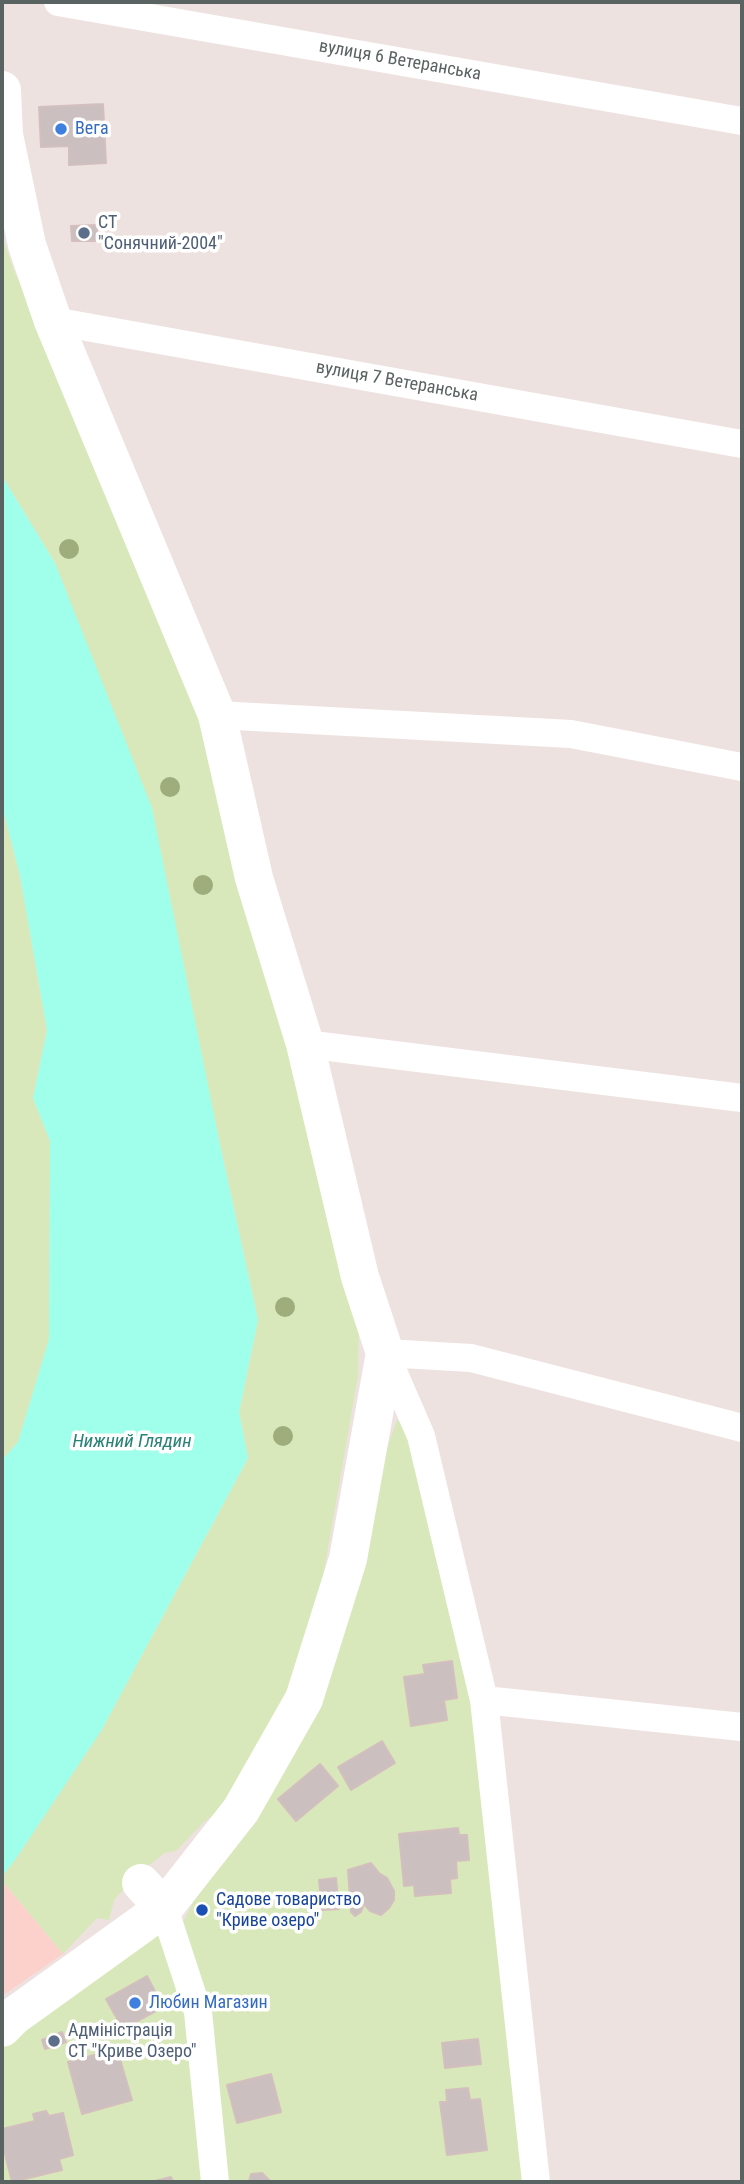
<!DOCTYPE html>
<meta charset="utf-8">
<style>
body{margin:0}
#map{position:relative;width:744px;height:2184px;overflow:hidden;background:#eee2e0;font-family:"Roboto Condensed",sans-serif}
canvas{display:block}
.frame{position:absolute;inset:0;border:4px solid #596362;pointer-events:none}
</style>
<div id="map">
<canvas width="744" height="2184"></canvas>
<div class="frame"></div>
</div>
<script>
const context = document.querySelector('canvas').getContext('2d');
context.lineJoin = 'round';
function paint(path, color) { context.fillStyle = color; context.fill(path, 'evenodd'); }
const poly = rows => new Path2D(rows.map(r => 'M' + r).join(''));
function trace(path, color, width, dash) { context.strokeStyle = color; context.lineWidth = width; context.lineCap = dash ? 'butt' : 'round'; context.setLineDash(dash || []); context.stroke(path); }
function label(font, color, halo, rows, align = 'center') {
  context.font = font + ' "Roboto Condensed",sans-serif'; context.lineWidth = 7; context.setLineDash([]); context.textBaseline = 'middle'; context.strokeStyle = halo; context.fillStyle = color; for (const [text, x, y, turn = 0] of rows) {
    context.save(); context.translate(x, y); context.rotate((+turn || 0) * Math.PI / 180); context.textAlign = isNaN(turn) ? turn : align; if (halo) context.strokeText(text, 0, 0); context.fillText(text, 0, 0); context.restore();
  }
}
const green = poly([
 [2,236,15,273,51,340,181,621,359,1324,358,1376,311,1646,237,1797,203,1823,176,1851,165,1853,139,1873,114,1900,109,1920,97,1918,63,1954,2,1881,2,1877,17,1857,101,1731,248,1458,239,1412,258,1320,219,1140,55,563,2,476],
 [2,805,20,876,47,1030,33,1098,50,1141,49,1339,18,1442,2,1460],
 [397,1420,421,1436,484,1700,536,2182,2,2182,2,2028,112,1945,184,1920,241,1810,348,1559]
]);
const sand = poly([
 [2,1881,63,1954,5,1994,2,1989]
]);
const water = poly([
 [2,476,55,563,152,808,219,1140,258,1320,239,1412,248,1458,101,1731,17,1857,2,1877,2,1460,18,1442,49,1339,50,1141,33,1098,47,1030,20,876,2,805]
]);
const building = poly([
 [103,104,106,163,69,165,69,146,41,147,39,107,103,104],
 [97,225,97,241,72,241,71,226,97,225],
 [452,1661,457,1698,444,1700,447,1720,411,1726,404,1677,425,1674,423,1665,452,1661],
 [382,1741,395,1763,351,1790,338,1767,382,1741],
 [320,1764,338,1786,296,1821,278,1799,320,1764],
 [458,1828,459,1835,467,1835,469,1860,456,1861,457,1878,450,1879,451,1893,415,1896,414,1885,404,1886,399,1834,458,1828],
 [371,1863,379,1873,387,1878,394,1891,394,1900,389,1908,381,1915,370,1911,364,1904,361,1912,355,1916,351,1912,348,1870,371,1863],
 [336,1878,339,1909,322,1910,319,1880,336,1878],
 [147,1976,163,2007,123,2029,106,1999,147,1976],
 [62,2032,66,2042,45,2049,42,2040,62,2032],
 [478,2039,481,2064,445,2068,442,2043,478,2039],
 [117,2049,132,2100,82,2114,68,2062,117,2049],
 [271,2074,281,2112,237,2123,227,2085,271,2074],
 [468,2088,470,2100,480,2099,487,2150,447,2155,440,2102,447,2102,446,2090,468,2088],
 [46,2111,49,2116,63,2113,73,2155,59,2159,62,2170,12,2182,2,2142,2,2129,35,2121,33,2114,46,2111],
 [262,2173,271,2182,249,2182,251,2174,262,2173],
 [171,2177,173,2182,151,2182,171,2177]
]);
const street = poly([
 [58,2,742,121],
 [53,321,742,444],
 [217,715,571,734,742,767],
 [305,1044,742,1098],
 [484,1700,742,1727],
 [164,1908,198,2012,215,2182],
 [536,2182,484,1700,421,1436,385,1353,471,1358,742,1428]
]);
const secondary = poly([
 [2,90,4,135,27,245,53,321,217,715,254,878,305,1044,360,1277,385,1353,348,1559,304,1699,241,1810,164,1908,14,2016,2,2028],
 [141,1883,164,1908]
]);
const trees = [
 [69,549],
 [170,787],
 [203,885],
 [285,1307],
 [283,1436]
];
const markers = [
 [61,129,7,"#3f7fe0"],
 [84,233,7,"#5c6f8a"],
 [202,1910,7,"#1a4fb4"],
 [135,2003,7,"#3f7fe0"],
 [54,2041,7,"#5c6f8a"]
];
const streetNames = [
 ["вулиця 6 Ветеранська",400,61,10],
 ["вулиця 7 Ветеранська",397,382,10]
];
const shopNames = [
 ["Вега",75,129],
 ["Любин Магазин",149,2003]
];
const serviceNames = [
 ["СТ",98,223],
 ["\"Сонячний-2004\"",98,244],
 ["Адміністрація",68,2031],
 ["СТ \"Криве Озеро\"",68,2052]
];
const transitNames = [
 ["Садове товариство",216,1900],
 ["\"Криве озеро\"",216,1921]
];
const waterNames = [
 ["Нижний Глядин",132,1442]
];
paint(green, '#d8e8ba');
paint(sand, '#fdd1cb');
paint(water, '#9fffea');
paint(building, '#cbbfbf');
trace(building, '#d3bfbe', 2);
trace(street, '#fff', 28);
trace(secondary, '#fff', 38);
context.fillStyle = '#9fac7c';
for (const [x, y] of trees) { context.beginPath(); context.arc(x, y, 10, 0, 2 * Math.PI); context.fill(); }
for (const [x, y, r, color] of markers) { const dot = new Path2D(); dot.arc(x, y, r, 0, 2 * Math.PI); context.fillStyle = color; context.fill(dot); trace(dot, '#fff', 2.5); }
label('18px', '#596362', '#fff', streetNames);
label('18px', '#366cbe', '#fff', shopNames, 'left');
label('18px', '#4e5e75', '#fff', serviceNames, 'left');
label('18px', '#164399', '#fff', transitNames, 'left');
label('italic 19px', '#288275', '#fff', waterNames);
</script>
